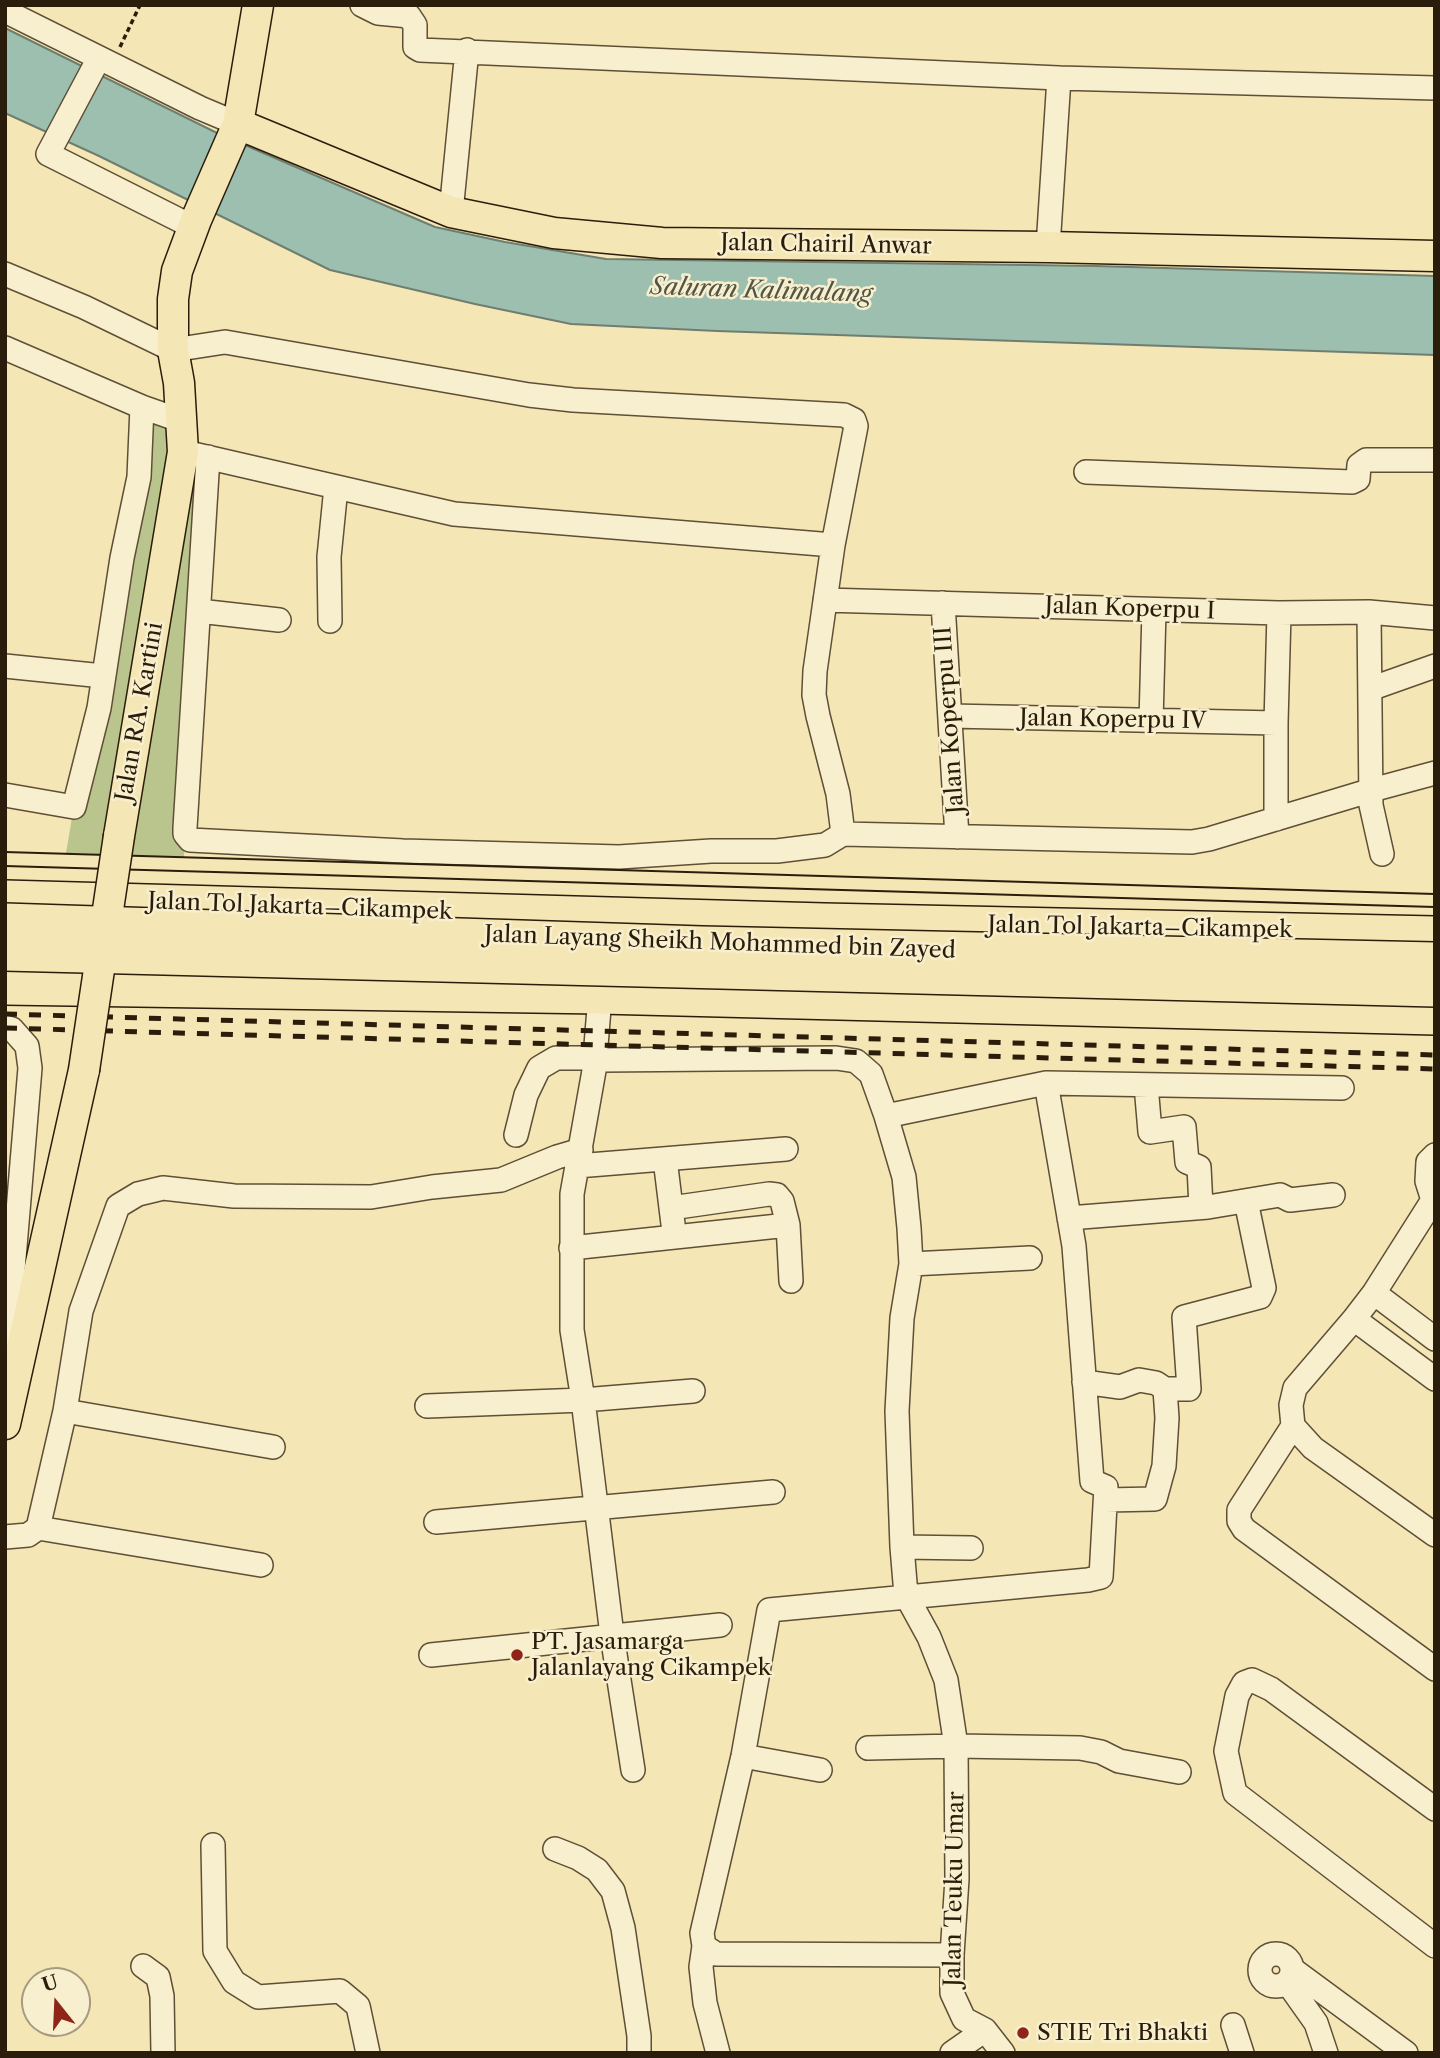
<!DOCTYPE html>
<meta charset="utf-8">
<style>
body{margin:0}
#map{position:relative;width:1440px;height:2058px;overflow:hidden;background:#f5e6b5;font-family:"Libre Caslon Text",serif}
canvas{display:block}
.frame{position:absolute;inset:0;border:7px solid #2b1d0b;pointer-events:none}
.north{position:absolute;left:21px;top:1967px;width:70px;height:70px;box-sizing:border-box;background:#f8efcf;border:2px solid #a69b81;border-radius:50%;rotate:342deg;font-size:19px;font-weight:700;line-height:28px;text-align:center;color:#2b1d0b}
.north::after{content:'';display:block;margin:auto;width:24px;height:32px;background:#8f2418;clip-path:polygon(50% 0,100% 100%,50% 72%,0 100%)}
</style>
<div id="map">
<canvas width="1440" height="2058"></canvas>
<div class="frame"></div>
<div class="north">U</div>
</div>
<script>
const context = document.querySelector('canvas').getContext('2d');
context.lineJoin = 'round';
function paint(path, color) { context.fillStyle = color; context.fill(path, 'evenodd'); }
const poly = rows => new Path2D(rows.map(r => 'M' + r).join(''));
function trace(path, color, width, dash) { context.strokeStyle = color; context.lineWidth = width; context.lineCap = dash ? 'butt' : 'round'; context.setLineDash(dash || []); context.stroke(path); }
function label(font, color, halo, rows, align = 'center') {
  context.font = font + ' "Libre Caslon Text",serif'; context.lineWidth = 5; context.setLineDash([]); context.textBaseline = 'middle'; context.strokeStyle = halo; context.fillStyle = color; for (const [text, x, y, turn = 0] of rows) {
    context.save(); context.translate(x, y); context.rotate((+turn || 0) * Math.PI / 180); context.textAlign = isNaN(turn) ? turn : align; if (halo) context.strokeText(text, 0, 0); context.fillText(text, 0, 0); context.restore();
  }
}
const green = poly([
 [142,407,182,421,184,452,208,457,184,857,66,853]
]);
const water = poly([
 [5,28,217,133,435,227,505,242,606,259,1096,266,1435,276,1435,355,717,331,571,324,475,304,330,270,99,156,5,113,5,28]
]);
const path = poly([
 [120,47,140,5]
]);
const minor = poly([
 [362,5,378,13,409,16,415,25,415,47,420,50,1059,78,1435,88],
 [5,11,200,108,238,124],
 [99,58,48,154,193,227],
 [451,212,467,50],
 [1048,247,1059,78],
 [5,274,84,307,173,350,225,342,529,395,573,400,844,415,854,420,856,426,833,545,815,671,814,695,818,716,838,794,843,834],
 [5,348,142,407,182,421],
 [193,454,454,514,833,545],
 [208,457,185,828,185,834,190,840,403,851,619,857,711,851,777,851,825,845,843,834,1192,842,1209,839,1372,790,1435,773],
 [1086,472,1352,482,1358,479,1359,465,1366,460,1435,460],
 [825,600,1279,613,1369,612,1435,618],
 [943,603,957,837],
 [199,611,279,620],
 [1369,612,1371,805,1382,854],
 [330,621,329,557,336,487],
 [5,666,103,676],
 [1370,689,1435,666],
 [951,716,1276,723],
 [1151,722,1154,610],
 [5,795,74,807,99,708,122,558,139,477,142,407],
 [1276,819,1276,723,1279,613],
 [5,1027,12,1029,27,1046,30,1068,9,1318,14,1362],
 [595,1058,600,996],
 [1146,1085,1150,1132,1184,1127,1187,1162,1199,1167,1201,1207],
 [886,1116,1046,1083,1342,1088],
 [516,1135,526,1095,539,1068,556,1058,595,1058,597,1062],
 [1435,1155,1428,1162,1427,1181,1433,1200,1374,1293,1354,1319,1295,1388,1291,1405,1293,1426,1313,1448,1435,1535],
 [665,1159,673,1224],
 [577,1166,786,1149],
 [671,1208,769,1194,777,1195,782,1201,788,1225,791,1281],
 [1069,1218,1208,1207,1280,1195,1290,1200,1333,1195],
 [571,1248,788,1225],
 [911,1264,1030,1258],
 [1374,1293,1435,1339],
 [1354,1319,1435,1379],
 [1084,1382,1120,1387,1139,1380,1156,1383,1165,1389,1189,1389,1184,1317,1260,1297,1264,1288,1246,1201],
 [427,1406,583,1400,693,1391],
 [65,1411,273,1447],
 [1293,1426,1239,1510,1239,1521,1244,1529,1435,1669],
 [1106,1500,1155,1499,1164,1466,1167,1418,1165,1389],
 [436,1522,773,1492],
 [38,1528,261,1565],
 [5,1537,28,1535,38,1528,65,1411,81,1311,118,1206,138,1194,163,1188,234,1196,371,1197,432,1187,501,1180,557,1157,581,1150],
 [902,1547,971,1548],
 [431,1655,720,1625],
 [868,1748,956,1746,1080,1748,1101,1752,1119,1761,1179,1772],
 [743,1756,820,1770],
 [633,1770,612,1635,583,1400,572,1330,572,1194,595,1065,601,1060,836,1058,856,1061,871,1074,886,1116,904,1177,909,1228,911,1264,902,1318,897,1411,902,1547,906,1595,929,1637,946,1680,956,1746,957,1879,952,1955,952,1993,964,2019,985,2030,1003,2053],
 [1435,1809,1271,1689,1252,1680,1244,1683,1237,1696,1226,1751,1235,1793,1435,1946],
 [213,1845,215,1951,234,1982,258,1997,340,1991,358,2006,368,2053],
 [555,1849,578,1858,597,1870,613,1891,623,1928,639,2036,639,2053],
 [704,1946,701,1967,705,2003,718,2053],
 '1260 1970a16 16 0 1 1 32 0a16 16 0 1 1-32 0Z',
 [952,1955,716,1954,704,1946,702,1933,743,1756,769,1610,1088,1580,1101,1577,1106,1487,1092,1481,1074,1246,1046,1083],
 [143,1966,158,1977,162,1996,163,2053],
 [1292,1969,1406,2053],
 [1287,1982,1316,2023,1326,2053],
 [1233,2025,1242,2053],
 [952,2053,985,2030]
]);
const major = poly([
 [238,124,451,212,554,233,662,243,1048,247,1435,256],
 [119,836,183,452,179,383,173,350,173,299,177,271,196,220,238,124,258,5],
 [5,1424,84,1070]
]);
const highway = poly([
 [5,898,824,921,1435,934],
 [5,987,600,996,1435,1017]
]);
const tram = poly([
 [5,852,1435,894],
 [5,866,1435,907]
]);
const rail = poly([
 [5,1014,1435,1055],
 [5,1028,1435,1069]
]);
const majorBridge = poly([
 [84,1070,119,836]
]);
const highwayBridge = poly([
 [5,921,702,944,1435,960],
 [5,953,1435,989]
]);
const markers = [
 [517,1655,7,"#8f2418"],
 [1023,2033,7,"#8f2418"]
];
const streetNames = [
 ["Jalan Chairil Anwar",826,245,1],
 ["Jalan Koperpu I",1130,609,2],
 ["Jalan RA. Kartini",140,712,-80],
 ["Jalan Koperpu III",950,720,-94],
 ["Jalan Koperpu IV",1113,720,1],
 ["Jalan Tol Jakarta–Cikampek",300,907,2],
 ["Jalan Tol Jakarta–Cikampek",1140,928,1],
 ["Jalan Layang Sheikh Mohammed bin Zayed",720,943,2],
 ["Jalan Teuku Umar",955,1889,-89]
];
const poiNames = [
 ["PT. Jasamarga",531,1642],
 ["Jalanlayang Cikampek",531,1668],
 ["STIE Tri Bhakti",1037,2033]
];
const waterNames = [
 ["Saluran Kalimalang",761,291,2]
];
paint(green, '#bac58e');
paint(water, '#9cbfb0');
trace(water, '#6f7e6e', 2);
trace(minor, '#5e4f36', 26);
trace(major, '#2b1d0b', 33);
trace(highway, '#2b1d0b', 38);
trace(path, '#2b1d0b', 3.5, [5, 3.5]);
trace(minor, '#f8efcf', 23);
trace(major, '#f5e6b5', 30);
trace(highway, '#f5e6b5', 35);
trace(tram, '#2b1d0b', 2);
trace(rail, '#2b1d0b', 5, [12, 12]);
trace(majorBridge, '#2b1d0b', 33, []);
trace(highwayBridge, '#2b1d0b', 38, []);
trace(majorBridge, '#f5e6b5', 30);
trace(highwayBridge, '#f5e6b5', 35);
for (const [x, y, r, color] of markers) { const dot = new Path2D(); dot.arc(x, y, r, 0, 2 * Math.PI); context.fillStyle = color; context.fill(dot); trace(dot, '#f8efcf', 2.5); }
label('23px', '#2b1d0b', '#f8efcf', streetNames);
label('23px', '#2b1d0b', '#f8efcf', poiNames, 'left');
label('italic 24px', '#535645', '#f8efcf', waterNames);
</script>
